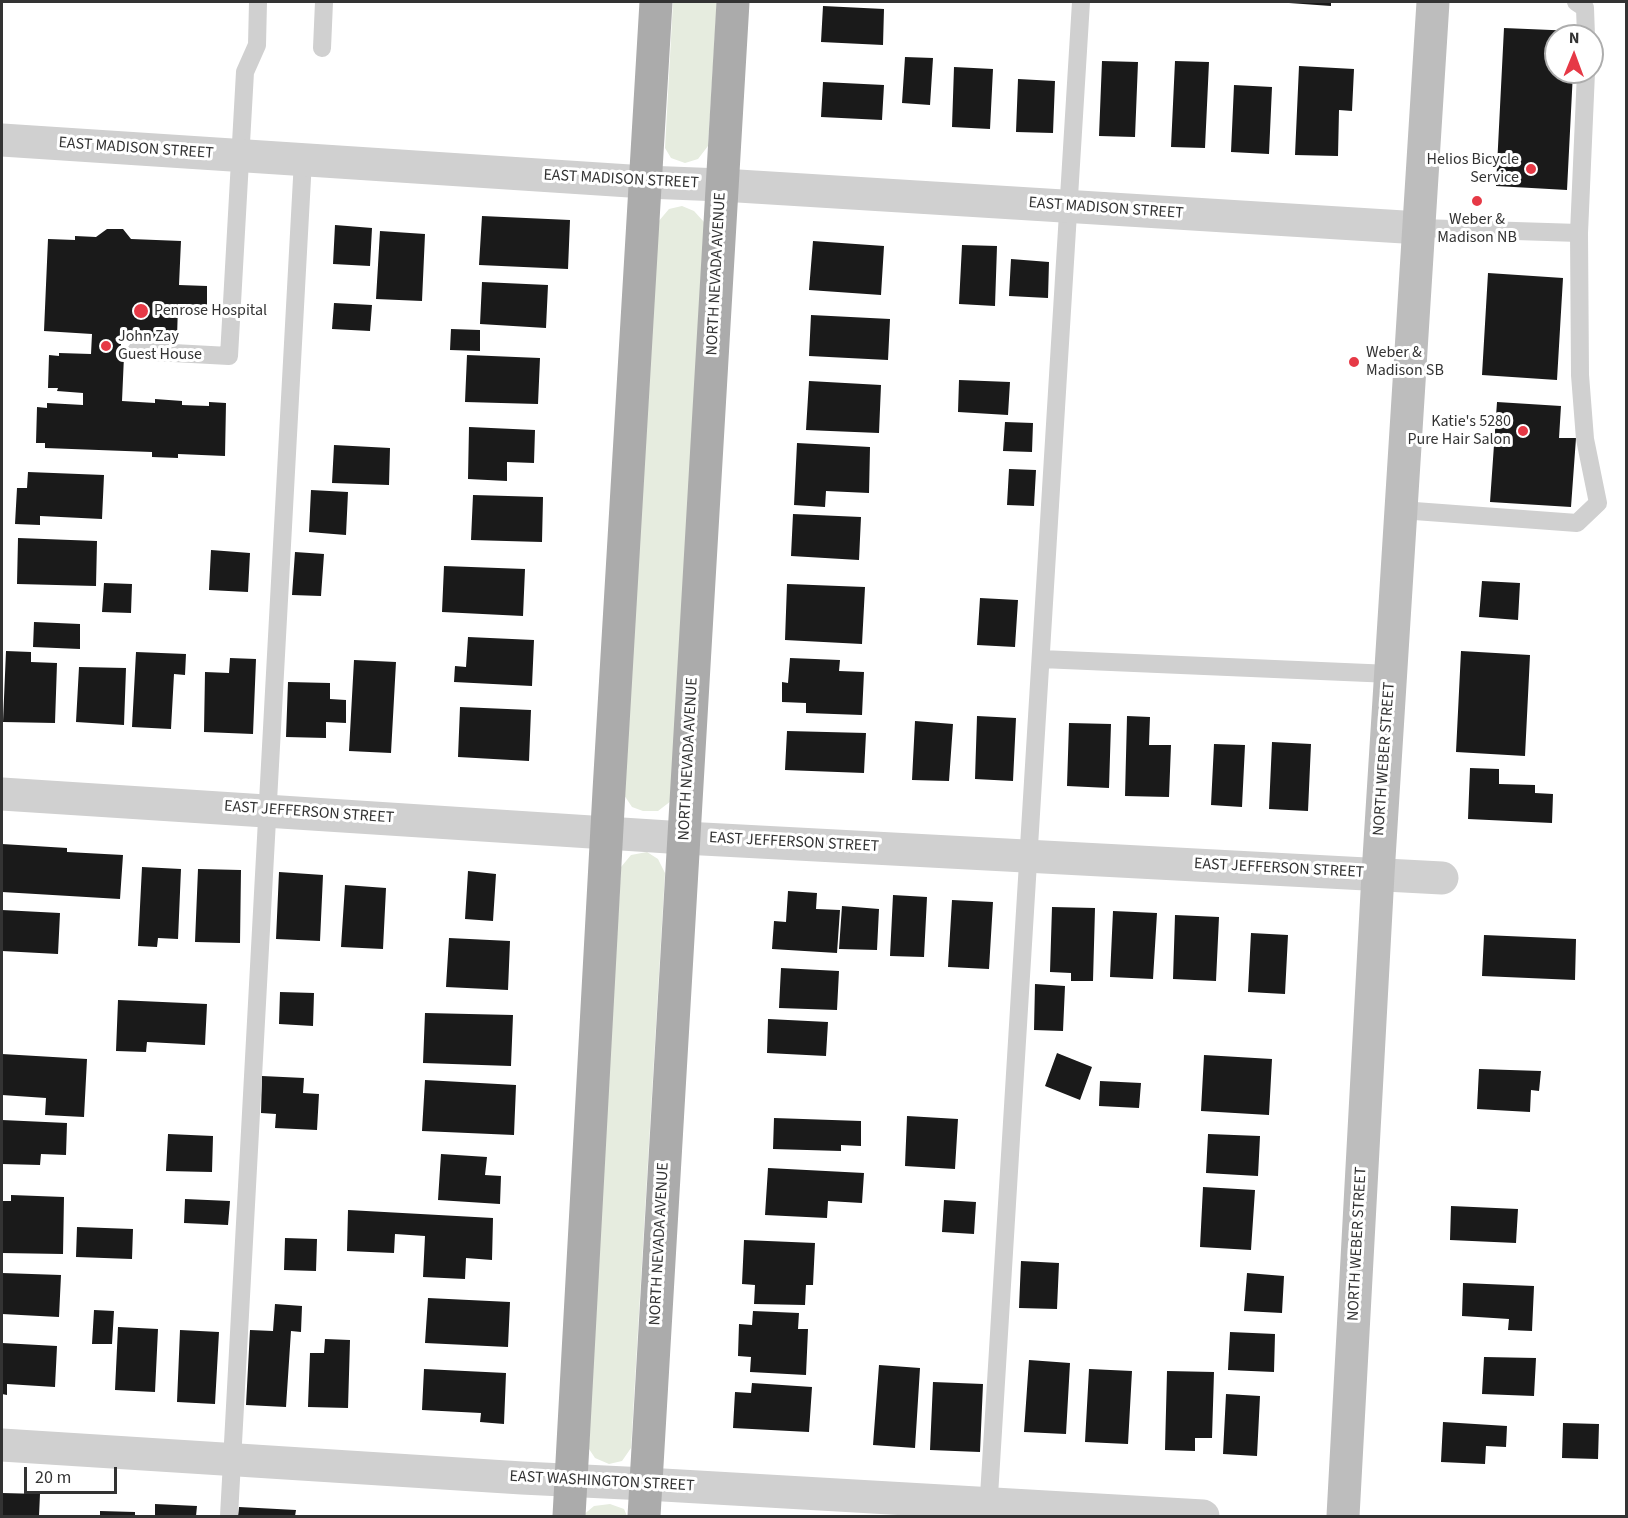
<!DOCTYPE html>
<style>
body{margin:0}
#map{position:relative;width:1628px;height:1518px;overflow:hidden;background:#fff;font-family:"Source Sans 3",sans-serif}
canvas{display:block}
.frame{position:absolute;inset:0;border:3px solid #333;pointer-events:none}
.north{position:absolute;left:1544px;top:24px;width:60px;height:60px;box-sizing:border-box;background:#fff;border:2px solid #adadad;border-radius:50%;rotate:1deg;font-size:16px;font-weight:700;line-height:24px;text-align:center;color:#333}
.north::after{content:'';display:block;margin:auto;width:21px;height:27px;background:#e63946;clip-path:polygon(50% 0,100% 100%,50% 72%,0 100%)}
.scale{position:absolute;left:24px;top:1467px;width:93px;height:27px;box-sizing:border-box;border:3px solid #333;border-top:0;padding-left:8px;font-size:18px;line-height:21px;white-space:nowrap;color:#333;-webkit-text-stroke:4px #fff;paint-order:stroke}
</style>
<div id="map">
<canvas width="1628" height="1518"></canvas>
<div class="frame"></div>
<div class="north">N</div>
<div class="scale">20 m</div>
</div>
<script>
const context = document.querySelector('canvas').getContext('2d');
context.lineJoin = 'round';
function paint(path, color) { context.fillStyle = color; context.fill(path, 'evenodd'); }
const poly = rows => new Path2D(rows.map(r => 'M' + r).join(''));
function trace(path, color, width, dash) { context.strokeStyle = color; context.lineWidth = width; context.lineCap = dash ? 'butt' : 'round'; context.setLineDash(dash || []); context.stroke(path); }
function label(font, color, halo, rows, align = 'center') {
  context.font = font + ' "Source Sans 3",sans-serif'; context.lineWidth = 6; context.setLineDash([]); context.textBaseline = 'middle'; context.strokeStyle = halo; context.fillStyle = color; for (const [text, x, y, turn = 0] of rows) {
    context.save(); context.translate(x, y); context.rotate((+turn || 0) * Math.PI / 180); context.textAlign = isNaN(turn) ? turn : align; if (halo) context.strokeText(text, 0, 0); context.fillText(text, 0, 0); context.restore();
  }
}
const green = poly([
 [673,2,717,2,708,146,698,159,685,163,671,158,665,148],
 [682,206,694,211,704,222,671,801,658,811,643,811,632,807,624,795,658,222,669,209],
 [647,852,658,859,665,873,631,1448,622,1461,609,1464,595,1458,587,1446,621,867,631,855],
 [610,1504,624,1509,627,1516,582,1516,594,1506]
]);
const building = poly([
 [1289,2,1331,2,1331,6,1289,3],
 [823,6,884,9,883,45,821,42],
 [1504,28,1575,31,1575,36,1556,36,1556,72,1573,72,1567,190,1496,186],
 [905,57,933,58,930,105,902,103],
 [1102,61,1138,62,1135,137,1099,136],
 [1175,61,1209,62,1205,148,1171,147],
 [1299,66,1354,69,1352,111,1339,110,1338,156,1295,155],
 [954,67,993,69,990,129,952,127],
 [1018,79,1055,81,1053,133,1016,132],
 [823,82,884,85,882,120,821,117],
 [1234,85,1272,87,1269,154,1231,152],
 [482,216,570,220,568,269,479,265],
 [335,225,372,228,370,266,333,264],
 [107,229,123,229,131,239,181,241,179,285,207,286,207,305,178,304,177,339,121,337,121,356,124,356,122,401,155,403,155,399,182,401,182,405,209,406,209,402,226,403,225,456,178,454,178,458,152,457,152,452,45,448,45,443,36,443,37,407,47,408,47,403,83,405,83,393,57,391,58,388,48,388,49,355,59,356,59,353,91,354,92,334,44,331,48,239,75,240,75,236,96,237],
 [380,231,425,234,422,301,376,299],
 [813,241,884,246,881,295,809,290],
 [962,245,997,246,995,306,959,304],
 [1011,259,1049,262,1048,298,1009,296],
 [1488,273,1563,278,1557,380,1482,375],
 [482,282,548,285,546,328,480,324],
 [334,303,372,305,370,331,332,329],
 [811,315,890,319,888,360,809,356],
 [451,329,480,330,480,351,450,350],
 [467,355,540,358,538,404,465,402],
 [959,380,1010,382,1008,415,958,412],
 [809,381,881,385,879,433,806,430],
 [1497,402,1561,406,1559,438,1576,438,1571,507,1490,502],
 [1005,422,1033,423,1032,452,1003,451],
 [469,427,535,430,534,463,507,462,507,481,468,479],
 [797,443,870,447,869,493,826,491,825,507,794,505],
 [334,445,390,448,389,485,332,483],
 [1009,469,1036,470,1034,506,1007,505],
 [28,472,104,475,102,519,40,516,40,525,15,524,17,488,27,488],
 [311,490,348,492,346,535,309,532],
 [473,495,543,497,542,542,471,540],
 [793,514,861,517,859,560,791,556],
 [18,538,97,541,96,586,17,584],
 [211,550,250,553,248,592,209,590],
 [295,552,324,554,321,596,292,595],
 [444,566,525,569,523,616,442,612],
 [1482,581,1520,583,1518,620,1479,617],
 [104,583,132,584,131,613,102,612],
 [787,584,865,587,862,644,785,640],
 [980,598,1018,600,1015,647,977,645],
 [34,622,80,624,80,649,33,647],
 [468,637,534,640,532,686,454,682,455,666,466,667],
 [6,651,31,652,31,662,57,663,55,723,3,722],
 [1461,651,1530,655,1525,756,1456,752],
 [136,652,186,654,185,675,174,674,171,729,132,727],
 [230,658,256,659,253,734,204,732,205,672,229,673],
 [790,658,840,660,839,671,864,672,862,715,806,713,806,703,782,702,782,682,788,683],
 [354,660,396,662,391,753,349,751],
 [79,667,126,668,124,725,76,722],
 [288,682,330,683,330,699,346,700,346,723,326,722,326,738,286,737],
 [460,707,531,710,529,761,458,757],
 [977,716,1016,718,1013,781,975,779],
 [1127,716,1150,717,1149,745,1171,745,1169,797,1125,796],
 [915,721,953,724,949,781,912,780],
 [1069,723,1111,724,1109,788,1067,786],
 [787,731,866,733,864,773,785,770],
 [1272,742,1311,744,1308,811,1269,809],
 [1214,744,1245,745,1242,807,1211,805],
 [1470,768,1499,769,1499,784,1535,785,1535,793,1553,794,1552,823,1468,819],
 [2,844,67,848,67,852,123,855,120,899,2,892],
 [142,867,181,869,178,939,158,938,157,947,138,946],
 [198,869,241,870,240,943,195,942],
 [468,871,496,874,493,921,465,919],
 [279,872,323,875,320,941,276,939],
 [345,885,386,888,383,949,341,947],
 [788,891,817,893,816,909,840,910,837,953,772,949,774,921,786,922],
 [893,895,927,897,924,957,890,956],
 [952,900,993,902,989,969,948,967],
 [842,906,879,909,877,950,839,949],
 [1052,907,1095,908,1093,981,1071,981,1071,973,1050,972],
 [2,910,60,913,58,954,2,951],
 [1113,911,1157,913,1153,979,1110,977],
 [1175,915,1219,917,1216,981,1173,979],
 [1251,933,1288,935,1285,994,1248,992],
 [1484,935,1576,939,1575,980,1482,976],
 [449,938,510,941,508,990,446,987],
 [781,968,839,971,837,1010,779,1008],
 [1035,984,1065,986,1063,1031,1034,1030],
 [280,992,314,993,313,1026,279,1024],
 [118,1000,207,1004,205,1045,147,1042,146,1052,116,1051],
 [425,1013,513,1015,511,1066,423,1063],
 [768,1019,828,1022,826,1056,767,1053],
 [1057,1053,1092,1067,1080,1100,1045,1086],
 [2,1054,87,1059,84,1117,45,1115,46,1098,2,1095],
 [1204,1055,1272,1059,1269,1115,1201,1111],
 [1479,1069,1541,1071,1539,1091,1531,1090,1530,1112,1477,1109],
 [262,1076,304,1078,303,1093,319,1094,317,1130,275,1128,276,1114,261,1113],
 [425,1080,516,1085,514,1135,422,1131],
 [1100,1081,1141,1083,1139,1108,1099,1106],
 [907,1116,958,1119,955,1169,905,1166],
 [774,1118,861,1121,861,1146,841,1145,841,1151,773,1149],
 [2,1120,67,1123,66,1155,41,1154,40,1165,2,1164],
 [168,1134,213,1136,212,1172,166,1171],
 [1208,1134,1260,1136,1258,1176,1206,1173],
 [441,1154,487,1157,485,1175,501,1176,500,1204,438,1200],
 [768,1168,864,1173,862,1203,828,1201,827,1218,765,1215],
 [1203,1187,1255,1190,1251,1250,1200,1247],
 [11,1195,64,1197,63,1254,2,1253,2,1201,11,1201],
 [185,1199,230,1201,228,1225,184,1223],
 [944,1200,976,1202,974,1234,942,1232],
 [1451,1206,1518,1209,1516,1243,1450,1240],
 [348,1210,493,1218,492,1260,466,1258,465,1279,423,1277,425,1236,395,1234,394,1253,347,1251],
 [77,1227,133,1229,132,1259,76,1257],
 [285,1238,317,1239,316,1271,284,1270],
 [744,1240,815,1243,813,1285,806,1285,805,1305,754,1304,755,1285,742,1284],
 [1021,1261,1059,1263,1057,1309,1019,1308],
 [2,1273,61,1275,59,1317,2,1314],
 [1247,1273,1284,1276,1282,1313,1244,1311],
 [1463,1283,1534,1286,1532,1331,1508,1330,1509,1319,1462,1316],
 [428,1298,510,1302,508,1347,425,1343],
 [275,1304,302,1306,301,1332,291,1331,286,1407,246,1405,250,1330,273,1331],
 [94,1310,114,1311,112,1344,92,1344],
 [753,1311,799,1313,798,1329,808,1329,806,1375,750,1372,751,1357,738,1356,739,1324,752,1325],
 [118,1327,158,1329,155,1392,115,1390],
 [180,1330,219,1332,215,1404,177,1402],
 [1230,1332,1275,1334,1274,1372,1228,1370],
 [325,1339,350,1340,348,1408,308,1407,310,1353,324,1353],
 [2,1343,57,1346,55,1387,7,1384,7,1395,2,1394],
 [1484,1357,1536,1358,1534,1396,1482,1394],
 [1029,1360,1070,1363,1066,1434,1024,1432],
 [879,1365,920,1368,915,1448,873,1445],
 [424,1369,506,1373,504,1424,480,1422,481,1413,422,1410],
 [1089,1369,1132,1371,1128,1444,1085,1442],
 [1167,1371,1214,1372,1212,1438,1195,1438,1195,1451,1165,1450],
 [933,1382,983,1384,980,1452,930,1450],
 [752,1383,812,1387,809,1432,733,1428,735,1392,751,1393],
 [1226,1394,1260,1396,1257,1456,1223,1454],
 [1443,1422,1507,1426,1506,1447,1486,1446,1485,1464,1441,1462],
 [1563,1423,1599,1424,1598,1459,1562,1458],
 [2,1493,40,1494,39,1516,2,1516],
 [155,1504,197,1506,196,1516,155,1516],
 [239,1507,296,1510,295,1516,238,1516],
 [100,1511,135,1512,135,1516,100,1516]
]);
const lane = poly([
 [1576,2,1585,8,1586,36],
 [322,48,324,2],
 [1579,233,1586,72],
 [136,351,229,356,245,72,257,45,258,2],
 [1401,510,1577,523,1598,503,1585,439,1580,375,1579,233,1420,228],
 [1041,659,1391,674],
 [988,1512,1081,2],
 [229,1516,303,160]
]);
const street = poly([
 [2,140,645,182,722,185,1420,228],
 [2,794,684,838,1442,878],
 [2,1445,522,1478,646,1484,1203,1516]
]);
const secondary = poly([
 [1343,1516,1378,874,1433,2]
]);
const primary = poly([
 [569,1516,609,791,656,2],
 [644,1516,733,2]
]);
const markers = [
 [1531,169,6,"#e63946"],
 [1477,201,6,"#e63946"],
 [141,311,8,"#e63946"],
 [106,346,6,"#e63946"],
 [1354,362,6,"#e63946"],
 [1523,431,6,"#e63946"]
];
const streetNames = [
 ["EAST MADISON STREET",136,149,4],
 ["EAST MADISON STREET",621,180,3],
 ["EAST MADISON STREET",1106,209,4],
 ["NORTH NEVADA AVENUE",717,274,-87],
 ["NORTH NEVADA AVENUE",689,759,-87],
 ["NORTH WEBER STREET",1385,759,-86],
 ["EAST JEFFERSON STREET",309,813,4],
 ["EAST JEFFERSON STREET",794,843,3],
 ["EAST JEFFERSON STREET",1279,869,3],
 ["NORTH NEVADA AVENUE",660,1244,-87],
 ["NORTH WEBER STREET",1358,1244,-87],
 ["EAST WASHINGTON STREET",602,1482,3]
];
const poiNames = [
 ["Helios Bicycle",1519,160,"right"],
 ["Service",1519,178,"right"],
 ["Weber &",1477,220,"center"],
 ["Madison NB",1477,238,"center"],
 ["Penrose Hospital",154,311],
 ["John Zay",118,337],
 ["Guest House",118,355],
 ["Weber &",1366,353],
 ["Madison SB",1366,371],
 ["Katie's 5280",1511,422,"right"],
 ["Pure Hair Salon",1511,440,"right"]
];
paint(green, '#e6ecdf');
paint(building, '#1a1a1a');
trace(lane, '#d0d0d0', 18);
trace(street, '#d0d0d0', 33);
trace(secondary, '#bdbdbd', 33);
trace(primary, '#ababab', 33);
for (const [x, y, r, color] of markers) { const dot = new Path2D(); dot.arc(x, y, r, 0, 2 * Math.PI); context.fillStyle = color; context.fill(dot); trace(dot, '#fff', 2); }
label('16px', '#333', '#fff', streetNames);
label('16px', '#333', '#fff', poiNames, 'left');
</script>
